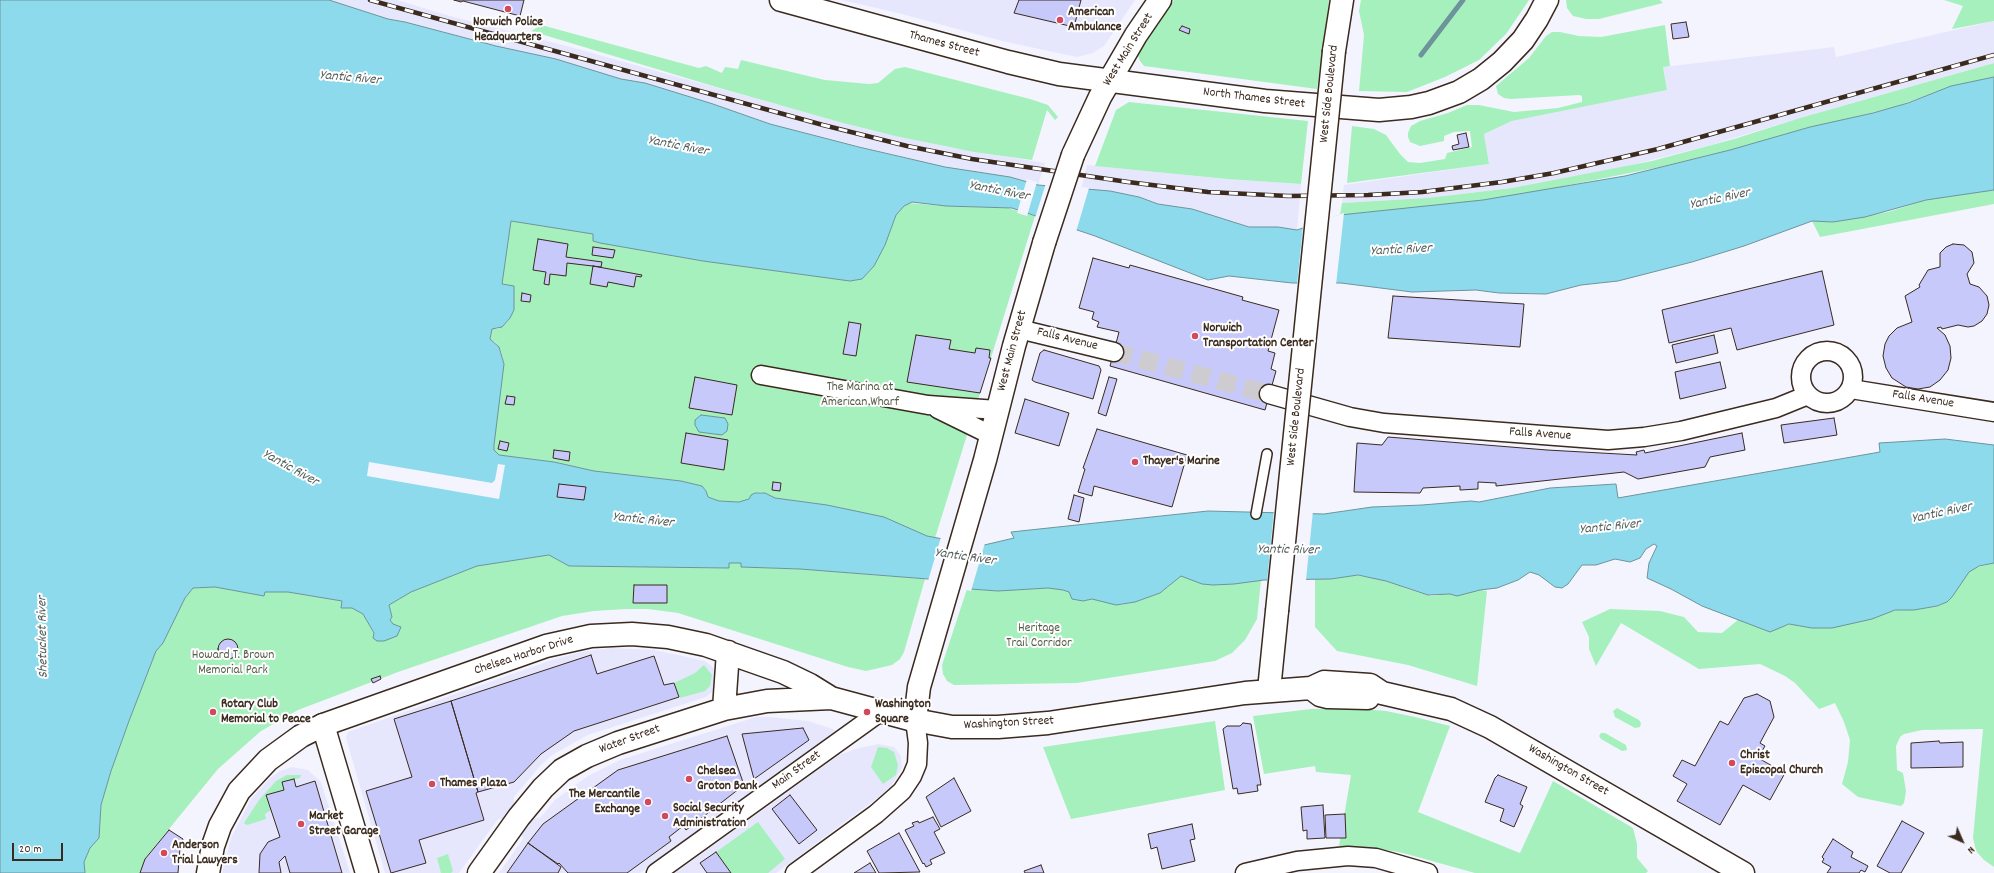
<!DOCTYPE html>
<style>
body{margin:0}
#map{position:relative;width:1994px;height:873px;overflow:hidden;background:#f4f4fe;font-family:Dekko,sans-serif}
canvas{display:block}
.north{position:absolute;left:1942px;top:821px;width:40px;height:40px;-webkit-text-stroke:3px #fff;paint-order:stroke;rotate:135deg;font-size:11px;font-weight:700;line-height:16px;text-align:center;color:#3b2a1e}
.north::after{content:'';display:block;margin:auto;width:14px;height:18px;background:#3b2a1e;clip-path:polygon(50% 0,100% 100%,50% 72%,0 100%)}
.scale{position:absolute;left:12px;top:843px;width:51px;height:18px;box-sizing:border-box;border:2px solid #3b2a1e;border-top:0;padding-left:5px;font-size:12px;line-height:14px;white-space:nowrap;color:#3b2a1e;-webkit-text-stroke:3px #fff;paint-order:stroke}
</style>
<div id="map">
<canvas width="1994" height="873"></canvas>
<div class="north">N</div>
<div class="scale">20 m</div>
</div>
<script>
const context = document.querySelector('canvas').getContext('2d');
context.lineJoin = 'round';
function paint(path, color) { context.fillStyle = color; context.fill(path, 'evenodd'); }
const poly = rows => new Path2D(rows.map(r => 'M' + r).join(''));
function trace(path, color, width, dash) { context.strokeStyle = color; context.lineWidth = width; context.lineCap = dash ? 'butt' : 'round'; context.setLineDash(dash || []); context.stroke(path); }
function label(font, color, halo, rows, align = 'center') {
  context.font = font + ' Dekko,sans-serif'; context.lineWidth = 4; context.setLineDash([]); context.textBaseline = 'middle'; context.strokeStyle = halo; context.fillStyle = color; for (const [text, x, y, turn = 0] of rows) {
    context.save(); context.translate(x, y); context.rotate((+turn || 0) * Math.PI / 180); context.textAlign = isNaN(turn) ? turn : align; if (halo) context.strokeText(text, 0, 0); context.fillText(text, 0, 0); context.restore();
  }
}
const built = poly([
 [329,0,397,0,450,16,574,48,869,130,948,147,1045,163,1038,185,1010,177,982,174,940,166,770,124,713,104,645,83,621,79,556,59,496,46,405,22,388,19],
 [842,0,1135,0,1104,46,1093,53,1077,57,1002,41,902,14],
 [1994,21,1994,63,1800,118,1707,146,1624,167,1512,188,1427,198,1342,203,1344,185,1489,164,1484,134,1512,121,1667,90,1663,67,1834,47,1836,57],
 [1087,165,1227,179,1301,184,1297,230,1278,227,1249,227,1192,209,1158,204,1139,197,1105,190,1081,190],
 [612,648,655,650,705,661,716,670,714,690,706,697,588,735,552,755,540,766,514,797,514,807,504,819,498,819,459,873,385,873,346,738,348,732,552,660,581,652],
 [756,717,770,717,808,721,833,729,835,731,640,873,499,873,523,839,521,832,530,820,541,817,555,800,588,776,620,760],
 [879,744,894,747,901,756,902,768,891,786,880,796,776,873,675,873,839,755,859,748],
 [292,767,308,770,321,782,350,873,222,873,231,838,251,799,270,778,280,771]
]);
const green = poly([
 [1174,0,1329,0,1317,89,1144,66,1140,61,1138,56,1141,48],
 [1361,0,1529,0,1506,34,1479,60,1445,77,1407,92,1359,91,1364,35,1359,11],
 [1566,0,1660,0,1663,3,1599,19,1586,19,1573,16,1567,8],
 [1944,0,1994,0,1994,21,1952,29,1963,6],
 [1665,25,1670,66,1663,67,1667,90,1512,121,1484,134,1489,164,1347,183,1352,126,1374,129,1386,135,1400,154,1408,162,1420,163,1445,159,1447,153,1472,147,1470,131,1454,132,1444,136,1444,141,1420,146,1410,142,1408,137,1408,133,1411,126,1420,121,1448,113,1467,105,1479,105,1514,112,1558,108,1582,102,1582,96,1579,95,1511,99,1504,98,1498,94,1496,86,1529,58,1546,36,1552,32,1560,32,1579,36,1601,37],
 [540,26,545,26,699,68,706,66,722,73,725,67,738,69,741,60,825,80,869,84,878,83,895,69,905,67,1030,99,1048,105,1058,117,1055,120,1047,110,1032,160,974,152,895,136,843,123,716,87,531,31],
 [1994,63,1994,77,1951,86,1898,106,1836,122,1810,127,1730,150,1660,167,1519,195,1448,205,1340,215,1342,203,1427,198,1512,188,1652,161,1734,139,1800,118],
 [1129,102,1308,121,1301,184,1227,179,1095,166,1116,110],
 [1994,190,1994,204,1820,237,1812,221,1833,222,1888,212,1926,200],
 [909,203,946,206,1008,208,1035,216,935,538,917,533,888,519,827,505,775,498,761,492,755,493,749,499,739,502,719,501,708,497,706,491,702,486,681,481,594,471,554,462,499,455,495,453,494,450,495,432,504,364,501,351,496,343,490,339,491,335,492,329,498,329,508,321,514,310,514,287,502,284,511,221,594,234,593,241,597,242,703,261,850,281,862,279,874,266,885,245,896,215,901,208],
 [549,555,569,566,728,568,729,563,741,563,741,567,800,569,925,579,904,652,900,659,892,665,866,671,848,667,678,613,648,609,626,609,594,611,562,616,398,672,298,710,261,731,218,769,146,857,140,873,85,873,84,862,90,848,99,837,101,805,111,771,129,721,156,651,163,643,185,598,193,588,215,587,264,596,265,592,288,592,342,601,341,608,352,607,363,614,374,634,401,627,393,624,390,620,392,617,389,605,411,592,477,566],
 [1994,563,1994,867,1984,860,1976,851,1973,838,1983,729,1922,730,1904,734,1900,737,1896,746,1897,770,1903,773,1906,791,1904,803,1901,806,1858,797,1842,784,1848,762,1850,740,1844,722,1835,703,1819,709,1795,683,1785,676,1760,664,1699,669,1621,623,1596,666,1589,649,1589,637,1582,622,1610,609,1660,611,1684,617,1698,632,1722,633,1739,619,1767,631,1792,624,1812,628,1824,627,1863,620,1900,609,1913,610,1937,606,1947,602,1952,597,1968,572,1975,568],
 [1352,575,1383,579,1408,589,1431,596,1450,594,1459,595,1480,590,1487,591,1477,686,1408,665,1337,651,1315,627,1315,578,1331,579],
 [1181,576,1205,584,1234,584,1261,580,1257,619,1245,640,1232,653,1215,661,1077,683,954,685,947,681,943,674,942,665,967,589,998,591,1048,588,1063,590,1069,592,1071,597,1083,601,1092,599,1119,605,1135,602,1160,593],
 [704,665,712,675,710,686,705,691,680,698,674,683,695,673],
 [1617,708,1639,720,1641,723,1640,727,1635,728,1615,717,1613,711],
 [1311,709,1363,709,1386,711,1415,717,1450,726,1418,812,1520,853,1553,781,1633,828,1637,844,1637,858,1648,871,1646,873,1475,873,1403,853,1370,847,1339,846,1351,775,1316,772,1315,766,1264,774,1253,716],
 [1215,721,1225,790,1071,819,1043,747],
 [1601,733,1605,733,1626,745,1627,750,1622,751,1601,739,1599,736],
 [878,747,887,748,894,752,898,765,896,775,883,784,871,767],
 [287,775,301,775,300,778,282,782,284,790,266,795,271,810,265,814,266,819,247,825,244,823,259,800,276,781],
 [758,822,785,859,768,873,731,873,716,852],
 [448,854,453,871,451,873,441,873,437,858]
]);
const water = poly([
 [0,0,329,0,388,19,405,22,496,46,556,59,621,79,645,83,713,104,770,124,859,147,945,167,1010,177,1038,185,1110,191,1139,197,1158,204,1192,209,1249,227,1278,227,1297,230,1340,215,1483,200,1625,176,1730,150,1810,127,1873,113,1908,103,1951,86,1994,77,1994,190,1926,200,1865,217,1833,222,1812,221,1744,246,1692,262,1618,281,1581,285,1546,294,1499,293,1476,290,1412,292,1341,283,1292,283,1229,276,1208,280,1095,236,1012,208,946,206,912,202,904,206,896,215,885,245,874,266,862,279,850,281,703,261,600,243,593,241,593,234,511,221,502,284,514,286,514,310,510,318,502,327,492,329,490,339,499,347,504,364,494,445,494,450,499,455,554,462,594,471,681,481,702,486,706,491,708,497,719,501,739,502,749,499,751,495,755,493,765,493,775,498,827,505,884,517,927,536,980,546,1014,538,1011,532,1208,511,1324,514,1372,507,1422,505,1471,501,1479,502,1550,488,1616,484,1618,498,1880,452,1879,443,1945,439,1994,445,1994,563,1979,566,1969,572,1952,597,1947,602,1937,606,1914,610,1895,610,1872,619,1832,628,1812,628,1789,624,1770,632,1702,606,1671,589,1647,578,1649,563,1657,546,1654,544,1646,549,1640,558,1630,562,1615,559,1596,565,1582,565,1568,584,1562,588,1555,587,1539,575,1530,572,1518,580,1497,588,1480,590,1457,596,1450,594,1428,595,1386,581,1358,575,1331,579,1264,580,1234,584,1213,585,1202,584,1181,576,1160,593,1135,602,1116,605,1092,599,1083,601,1072,599,1069,592,1063,590,1048,588,998,591,970,589,928,579,800,569,741,567,741,563,729,563,729,568,569,566,549,555,477,566,411,592,389,605,392,617,390,620,393,624,401,627,397,636,384,641,377,641,373,638,374,633,363,614,352,608,341,608,342,601,288,592,265,592,264,596,215,587,193,588,185,598,163,643,156,651,129,721,111,771,101,805,99,838,90,848,84,862,85,873,0,873,0,0],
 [701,415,725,418,728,424,727,431,722,435,699,432,695,425,695,420,701,415]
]);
const pier = poly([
 [1027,179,1037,182,1027,216,1017,213],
 [1046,183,1089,188,1076,232,1035,218],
 [1344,213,1336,285,1297,285,1303,226],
 [369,462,492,483,495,480,498,464,505,465,499,499,367,476],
 [1274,510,1313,511,1306,580,1267,582],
 [941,537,980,544,985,543,971,591,928,581]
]);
const stream = poly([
 [1421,55,1463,0]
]);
const building = poly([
 [454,0,524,0,520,16,463,1,461,2,454,0],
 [1019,0,1081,0,1074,27,1014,13,1019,0],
 [1686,22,1689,37,1673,39,1671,24,1686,22],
 [1182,26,1190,29,1189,34,1179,30,1182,26],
 [1466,133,1469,147,1453,150,1452,146,1459,144,1457,135,1466,133],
 [538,239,568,244,566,257,602,262,601,267,567,263,566,276,550,274,549,285,544,284,546,272,533,270,538,239],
 [1953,244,1964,245,1972,252,1974,263,1967,274,1970,284,1979,287,1987,296,1989,305,1987,314,1982,321,1974,326,1968,327,1958,325,1942,329,1941,327,1937,328,1945,335,1950,346,1951,358,1948,370,1940,380,1930,387,1918,389,1906,387,1892,378,1886,368,1883,356,1885,344,1889,336,1897,328,1912,322,1905,296,1920,287,1919,285,1928,270,1940,267,1940,253,1946,247,1953,244],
 [593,247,615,250,613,258,592,255,593,247],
 [1093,258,1129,268,1130,265,1243,297,1242,300,1279,310,1268,351,1275,353,1271,369,1276,371,1265,410,1110,366,1119,332,1097,327,1099,322,1092,319,1094,312,1079,308,1093,258],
 [593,266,642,275,641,277,636,276,634,287,608,282,607,287,590,284,593,266],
 [1822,271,1834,325,1737,350,1731,328,1669,343,1662,310,1822,271],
 [522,293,531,295,530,302,521,301,522,293],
 [1393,296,1524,304,1520,347,1388,338,1393,296],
 [849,322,861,324,856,356,843,354,849,322],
 [916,335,951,340,949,349,975,353,976,348,990,350,989,358,991,358,980,393,907,382,916,335],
 [1714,335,1718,353,1676,363,1672,345,1714,335],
 [1044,350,1099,366,1101,370,1093,399,1035,382,1032,380,1040,353,1044,350],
 [1720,362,1726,388,1680,399,1675,372,1720,362],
 [695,377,737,385,732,415,689,408,695,377],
 [1109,377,1117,379,1106,416,1098,413,1109,377],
 [507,396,515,397,514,405,505,404,507,396],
 [1025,399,1069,413,1059,446,1015,433,1025,399],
 [1834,418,1837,435,1784,443,1781,425,1834,418],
 [1097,429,1187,455,1172,507,1094,486,1092,496,1078,492,1085,469,1083,468,1097,429],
 [686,433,728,440,724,470,681,463,686,433],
 [1742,433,1745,450,1710,457,1705,467,1638,479,1624,472,1496,486,1496,483,1478,482,1478,489,1460,490,1460,486,1423,488,1420,493,1354,492,1357,443,1382,445,1388,437,1547,450,1637,455,1636,452,1644,450,1645,453,1742,433],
 [500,441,509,443,507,451,498,449,500,441],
 [554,450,570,452,569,461,553,458,554,450],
 [773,482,781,483,780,491,772,490,773,482],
 [559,484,586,487,584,500,557,497,559,484],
 [1074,495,1084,498,1079,522,1068,519,1074,495],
 [634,585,667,585,667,603,633,603,634,585],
 '218 649a10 10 0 1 1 20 0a10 10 0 1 1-20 0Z',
 [591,655,597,674,654,656,664,685,674,683,679,697,574,731,541,754,514,782,478,792,451,701,591,655],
 [380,676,381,679,373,683,371,679,380,676],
 [1757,694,1770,701,1774,717,1760,743,1765,746,1758,758,1785,773,1770,800,1743,785,1720,825,1677,801,1687,784,1673,776,1682,760,1695,766,1720,721,1728,725,1744,698,1757,694],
 [451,701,478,792,476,793,484,820,419,840,426,863,391,873,366,791,412,777,394,719,451,701],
 [1243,723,1251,724,1261,785,1257,785,1258,791,1238,794,1237,788,1233,789,1223,729,1227,726,1240,726,1243,723],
 [803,728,809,740,754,779,742,734,803,728],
 [727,736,744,785,686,830,683,826,669,837,671,841,627,873,568,873,559,863,558,864,528,843,543,824,618,770,727,736],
 [1939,741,1940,743,1963,742,1963,767,1911,768,1911,743,1939,741],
 [1498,775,1527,787,1520,804,1523,806,1514,827,1500,821,1504,809,1485,802,1495,778,1498,775],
 [954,778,971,811,941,827,926,797,954,778],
 [294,779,296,787,315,781,342,873,290,873,285,856,279,862,281,873,259,873,260,854,268,842,280,837,266,795,284,790,282,782,294,779],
 [790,795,817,830,799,844,772,809,790,795],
 [1323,805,1325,838,1307,839,1307,830,1303,831,1301,807,1323,805],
 [1345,814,1346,838,1326,838,1325,815,1345,814],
 [933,817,940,829,934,832,945,853,930,860,932,864,926,867,924,863,923,864,905,830,914,826,912,823,918,821,919,823,933,817],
 [1902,821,1924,833,1901,873,1890,873,1877,866,1902,821],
 [1192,824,1195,839,1190,840,1195,861,1162,869,1157,847,1151,849,1148,834,1192,824],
 [169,830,183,839,180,848,178,873,140,873,145,859,169,830],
 [899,833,920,872,879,873,867,851,899,833],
 [1833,839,1853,852,1851,857,1868,866,1865,872,1861,870,1859,873,1827,873,1831,867,1822,862,1824,859,1822,857,1833,839],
 [528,843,561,867,558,873,507,873,528,843],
 [716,852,731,873,707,873,700,863,716,852],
 [870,863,876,873,854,873,870,863],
 [1041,865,1044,873,1025,873,1024,871,1041,865]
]);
const minorTunnel = poly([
 [1114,352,1269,394]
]);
const service = poly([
 [1256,514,1267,454]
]);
const minor = poly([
 [1019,329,1114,352],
 '1801 377a26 26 0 1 1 52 0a26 26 0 1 1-52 0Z',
 [761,375,928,405,997,410],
 [1851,389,1994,412],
 [1269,394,1350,417,1384,423,1608,440,1644,437,1681,431,1776,408,1808,395],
 [938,409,991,435],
 [656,873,880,712],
 [795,873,876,814,902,791,912,776,917,764,918,743,915,720],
 [1245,873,1297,861,1348,856,1376,858,1428,873]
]);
const secondary = poly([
 [781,0,1008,62,1059,74,1265,101,1379,110,1411,107,1429,103,1459,92,1481,79,1502,62,1523,40,1537,19,1547,0],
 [323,725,367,873]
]);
const primary = poly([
 [1334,51,1342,0],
 [1073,155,1100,97,1136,35,1160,0],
 [1269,690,1277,611],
 [915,720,919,687,985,460,1014,346,1044,243]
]);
const trunk = poly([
 [1311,688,1320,695,1328,697,1368,698],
 [724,709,728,652],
 [208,873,213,846,220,826,239,791,268,760,301,736,323,725,546,646,591,636,632,634,668,637,706,645,783,672,810,685,831,698,909,719,952,727,998,727,1048,723,1245,693,1311,688,1324,682,1370,685,1382,693,1451,709,1490,727,1743,873],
 [479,873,519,817,543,788,562,770,587,756,618,743,724,709,767,701,831,698]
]);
const rail = poly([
 [370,0,823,125,907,146,972,159,1128,182,1208,192,1288,196,1368,195,1422,192,1502,182,1554,173,1658,149,1994,55]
]);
const primaryBridge = poly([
 [1044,243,1073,155],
 [1277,611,1334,51]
]);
const markers = [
 [508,9,4,"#d1495b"],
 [1060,20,4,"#d1495b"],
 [1195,336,4,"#d1495b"],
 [1135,462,4,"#d1495b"],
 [213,712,4,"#d1495b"],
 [867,712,4,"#d1495b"],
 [1732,763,4,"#d1495b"],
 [689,779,4,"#d1495b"],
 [432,784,4,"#d1495b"],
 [648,802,4,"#d1495b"],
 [665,816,4,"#d1495b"],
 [301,824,4,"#d1495b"],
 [164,853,4,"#d1495b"]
];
const poiNames = [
 ["American",1068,13],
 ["Ambulance",1068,28],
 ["Norwich Police",508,23,"center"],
 ["Headquarters",508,38,"center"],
 ["Norwich",1203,329],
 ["Transportation Center",1203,344],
 ["Thayer's Marine",1143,462],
 ["Rotary Club",221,705],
 ["Memorial to Peace",221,720],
 ["Washington",875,705],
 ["Square",875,720],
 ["Christ",1740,756],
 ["Episcopal Church",1740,771],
 ["Chelsea",697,772],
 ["Groton Bank",697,787],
 ["Thames Plaza",440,784],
 ["The Mercantile",640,795,"right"],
 ["Exchange",640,810,"right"],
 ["Social Security",673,809],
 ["Administration",673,824],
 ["Market",309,817],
 ["Street Garage",309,832],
 ["Anderson",172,846],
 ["Trial Lawyers",172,861]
];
const streetNames = [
 ["Thames Street",944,45,15],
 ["West Main Street",1129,50,-58],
 ["West Side Boulevard",1330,94,-84],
 ["North Thames Street",1254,99,7],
 ["Falls Avenue",1067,340,14],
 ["West Main Street",1013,351,-75],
 ["Falls Avenue",1923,400,9],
 ["West Side Boulevard",1297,417,-84],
 ["Falls Avenue",1540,435,4],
 ["Chelsea Harbor Drive",524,656,-18],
 ["Washington Street",1009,724,-3],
 ["Water Street",630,740,-20],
 ["Main Street",797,771,-36],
 ["Washington Street",1568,771,30]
];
const parkNames = [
 ["The Marina at",860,388],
 ["American Wharf",860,403],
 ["Heritage",1039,629],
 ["Trail Corridor",1039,644],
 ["Howard T. Brown",233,656],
 ["Memorial Park",233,671]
];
const waterNames = [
 ["Yantic River",350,79,5],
 ["Yantic River",678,147,11],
 ["Yantic River",999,192,11],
 ["Yantic River",1720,200,-12],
 ["Yantic River",1401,251,-3],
 ["Yantic River",290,469,29],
 ["Yantic River",1942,514,-12],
 ["Yantic River",643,521,6],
 ["Yantic River",1610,528,-6],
 ["Yantic River",1288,551,1],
 ["Yantic River",965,558,8],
 ["Shetucket River",44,637,-91]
];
paint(built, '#e6e7fd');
paint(green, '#a6f0be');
paint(water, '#8ddaed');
trace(water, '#6c949a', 1);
paint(pier, '#f4f4fe');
trace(stream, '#6c949a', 5);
paint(building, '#c7c9fb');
trace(building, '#3b2a1e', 1);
trace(minorTunnel, '#cfccd1', 18, [18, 9]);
trace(service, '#3b2a1e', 12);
trace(minor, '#3b2a1e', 21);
trace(secondary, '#3b2a1e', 25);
trace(primary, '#3b2a1e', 25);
trace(trunk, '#3b2a1e', 25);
trace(service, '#fff', 9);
trace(minor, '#fff', 18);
trace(secondary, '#fff', 22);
trace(primary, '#fff', 22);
trace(trunk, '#fff', 22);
trace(rail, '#3b2a1e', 4.5);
trace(rail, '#fff', 3, [9]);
trace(primaryBridge, '#3b2a1e', 25, []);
trace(primaryBridge, '#fff', 22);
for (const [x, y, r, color] of markers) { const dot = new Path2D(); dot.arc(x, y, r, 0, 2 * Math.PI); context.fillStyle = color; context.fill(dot); trace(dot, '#fff', 1.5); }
label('bold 13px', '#3b2a1e', '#fff', poiNames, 'left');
label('13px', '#3b2a1e', '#fff', streetNames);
label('13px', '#565c46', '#fff', parkNames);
label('italic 14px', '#545f5c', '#fff', waterNames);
</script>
